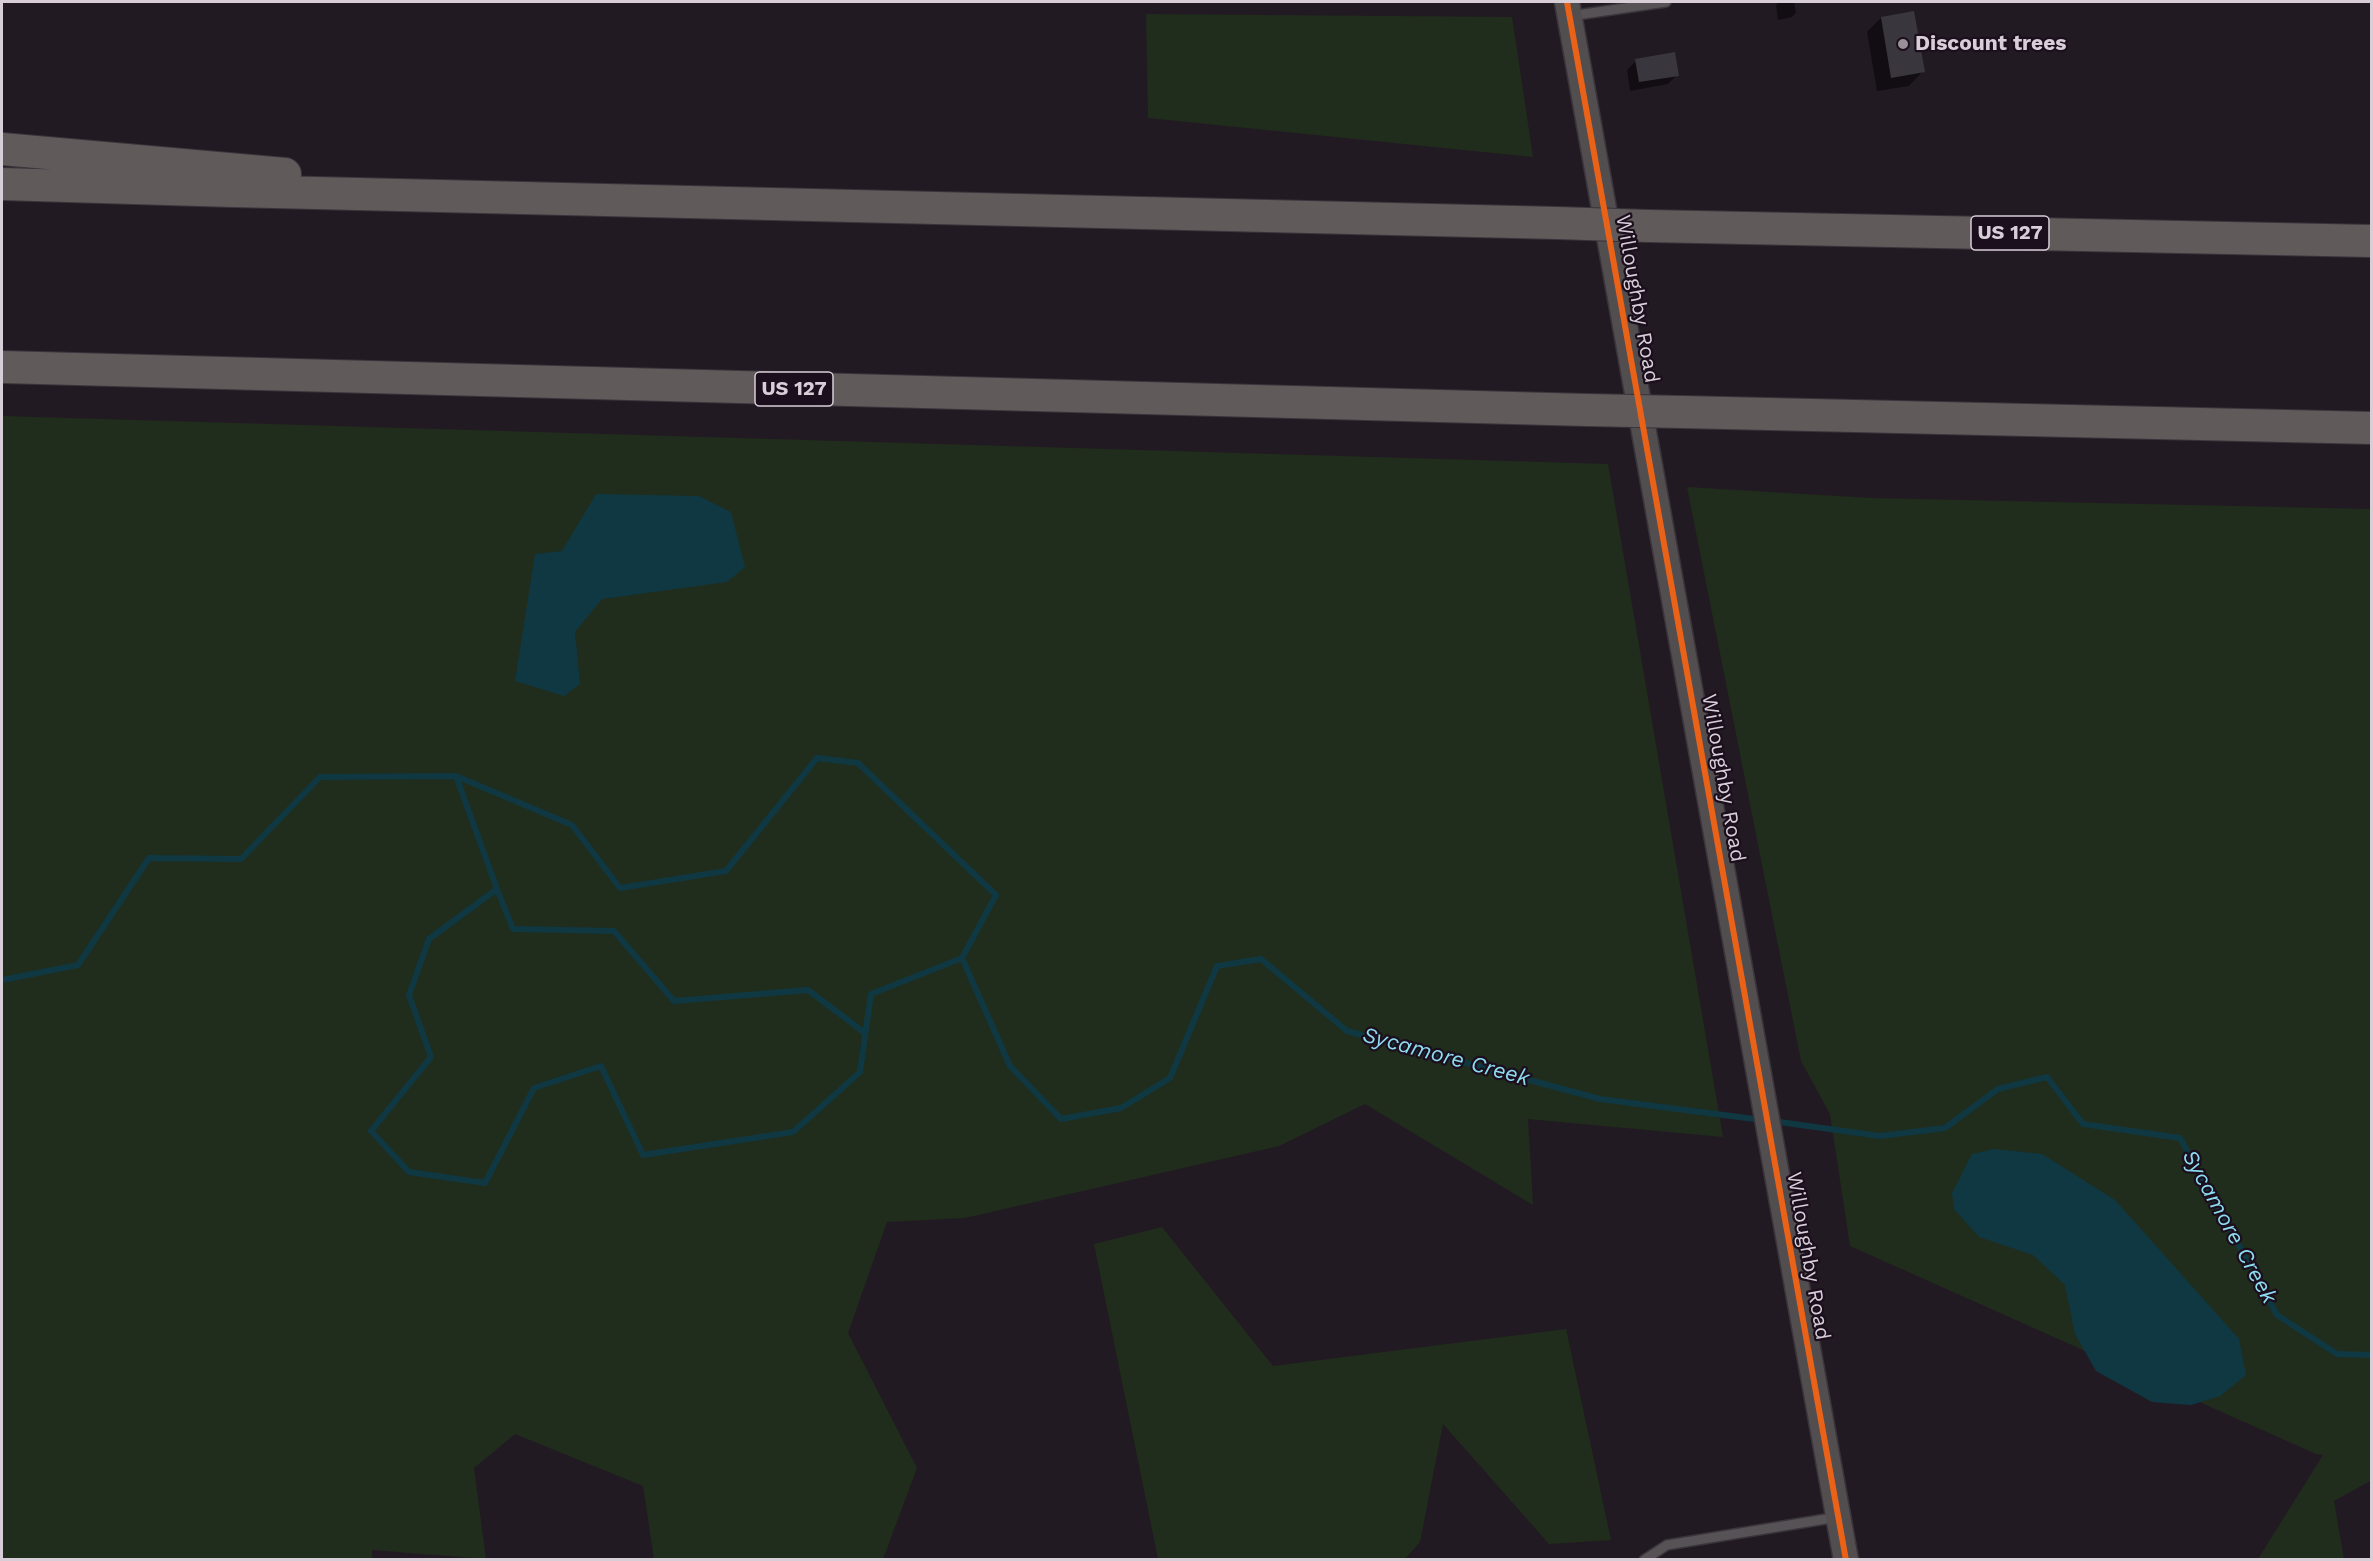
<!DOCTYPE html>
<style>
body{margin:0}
#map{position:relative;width:2373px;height:1561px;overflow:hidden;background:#221a22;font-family:"Work Sans",sans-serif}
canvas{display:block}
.frame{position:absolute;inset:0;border:3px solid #d7ced8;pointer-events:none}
</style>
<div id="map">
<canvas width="2373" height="1561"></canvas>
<div class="frame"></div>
</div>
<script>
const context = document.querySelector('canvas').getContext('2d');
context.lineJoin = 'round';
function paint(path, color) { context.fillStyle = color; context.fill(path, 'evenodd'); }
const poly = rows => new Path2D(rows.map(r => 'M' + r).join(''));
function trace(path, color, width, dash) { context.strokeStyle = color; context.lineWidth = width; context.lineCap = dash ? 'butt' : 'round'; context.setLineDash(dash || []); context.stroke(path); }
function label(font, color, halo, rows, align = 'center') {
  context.font = font + ' "Work Sans",sans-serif'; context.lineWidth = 4.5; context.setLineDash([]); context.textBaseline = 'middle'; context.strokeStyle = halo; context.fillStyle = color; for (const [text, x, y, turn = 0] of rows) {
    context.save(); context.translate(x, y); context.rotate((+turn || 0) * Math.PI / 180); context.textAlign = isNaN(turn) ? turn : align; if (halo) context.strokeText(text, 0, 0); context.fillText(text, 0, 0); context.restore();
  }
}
const green = poly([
 [1146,14,1512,17,1533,157,1148,118],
 [2,416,1608,464,1723,1137,1528,1119,1533,1205,1365,1104,1279,1146,965,1218,887,1222,848,1333,917,1468,883,1559,654,1559,643,1486,515,1434,474,1468,486,1559,372,1550,372,1559,2,1560],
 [1687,487,1870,498,2371,509,2372,1480,2334,1501,2344,1559,2258,1559,2323,1455,2316,1454,1850,1246,1830,1114,1801,1061],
 [1162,1227,1273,1366,1566,1329,1611,1540,1549,1544,1443,1424,1420,1542,1405,1559,1158,1559,1094,1244]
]);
const water = poly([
 [596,494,699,496,731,512,745,567,727,582,602,599,575,632,580,684,564,696,515,681,535,554,562,551],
 [1994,1149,2042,1154,2115,1200,2239,1339,2246,1375,2220,1396,2191,1405,2152,1402,2096,1371,2075,1334,2065,1285,2033,1255,1979,1237,1954,1209,1952,1193,1972,1154]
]);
const shadow = poly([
 [1779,2,1794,2,1796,13,1792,17,1778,20,1776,5],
 [1881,18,1923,71,1909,86,1877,91,1867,32],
 [1636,61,1677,75,1668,84,1630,91,1627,70]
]);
const stream = poly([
 [456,776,572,825,620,888,726,871,817,758,858,763,996,895,962,958],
 [497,889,513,929,614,931,674,1001,808,990,865,1033],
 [2,980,78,965,149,858,241,859,320,777,456,776,497,889,429,939,409,995,431,1057,371,1131,409,1172,485,1183,534,1088,601,1066,643,1155,793,1132,860,1072,871,994,962,958,1010,1066,1061,1119,1121,1108,1170,1078,1217,966,1261,959,1347,1031,1600,1099,1762,1120],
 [1772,1121,1880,1136,1945,1128,1998,1089,2047,1077,2083,1124,2180,1138,2277,1315,2337,1354,2372,1355]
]);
const building = poly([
 [1914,11,1925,72,1891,78,1881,17],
 [1675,52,1679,76,1639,82,1635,59]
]);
const lane = poly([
 [1570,16,1666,2],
 [1644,1560,1667,1545,1838,1517]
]);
const secondary = poly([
 [1567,2,1846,1560]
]);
const highway = poly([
 [2,149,285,174],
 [2,184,233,191,1557,223],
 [1649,226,2372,241],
 [2,367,1587,410],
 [1682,412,2372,428]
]);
const highwayBridge = poly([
 [1557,223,1649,226],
 [1587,410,1682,412]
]);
const cycleway = poly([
 [1567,2,1846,1560]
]);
const markers = [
 [1903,44,6,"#988f98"]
];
const shields = [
 [2010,233,78],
 [794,389,78]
];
const shieldNames = [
 ["US 127",2010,233],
 ["US 127",794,389]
];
const poiNames = [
 ["Discount trees",1915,44]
];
const streetNames = [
 ["Willoughby Road",1637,299,80],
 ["Willoughby Road",1723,778,80],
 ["Willoughby Road",1808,1256,80]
];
const waterNames = [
 ["Sycamore Creek",1446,1057,15],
 ["Sycamore Creek",2229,1227,61]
];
paint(green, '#202d1c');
paint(water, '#0f3843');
paint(shadow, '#0007');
trace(stream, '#0f3843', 6);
paint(building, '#39363d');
trace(lane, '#3a343b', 12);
trace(secondary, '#3a343b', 27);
trace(highway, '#3a343b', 34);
trace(lane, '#565255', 9);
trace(secondary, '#524d4e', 24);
trace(highway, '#605a5b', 32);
trace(highwayBridge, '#3a343b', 34, []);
trace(highwayBridge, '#605a5b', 32);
trace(cycleway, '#ea6118', 6);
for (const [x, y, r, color] of markers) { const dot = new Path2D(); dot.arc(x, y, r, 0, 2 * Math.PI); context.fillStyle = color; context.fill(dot); trace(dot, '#1b0e1d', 2); }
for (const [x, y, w] of shields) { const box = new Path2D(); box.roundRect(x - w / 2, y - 17, w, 34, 4.5); context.fillStyle = '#1b0e1d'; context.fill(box); trace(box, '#d7ced8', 1.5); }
label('bold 20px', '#d7ced8', null, shieldNames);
label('bold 21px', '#d7ced8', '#1b0e1d', poiNames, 'left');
label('21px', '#d7ced8', '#1b0e1d', streetNames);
label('italic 22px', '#8ddbef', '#1b0e1d', waterNames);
</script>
